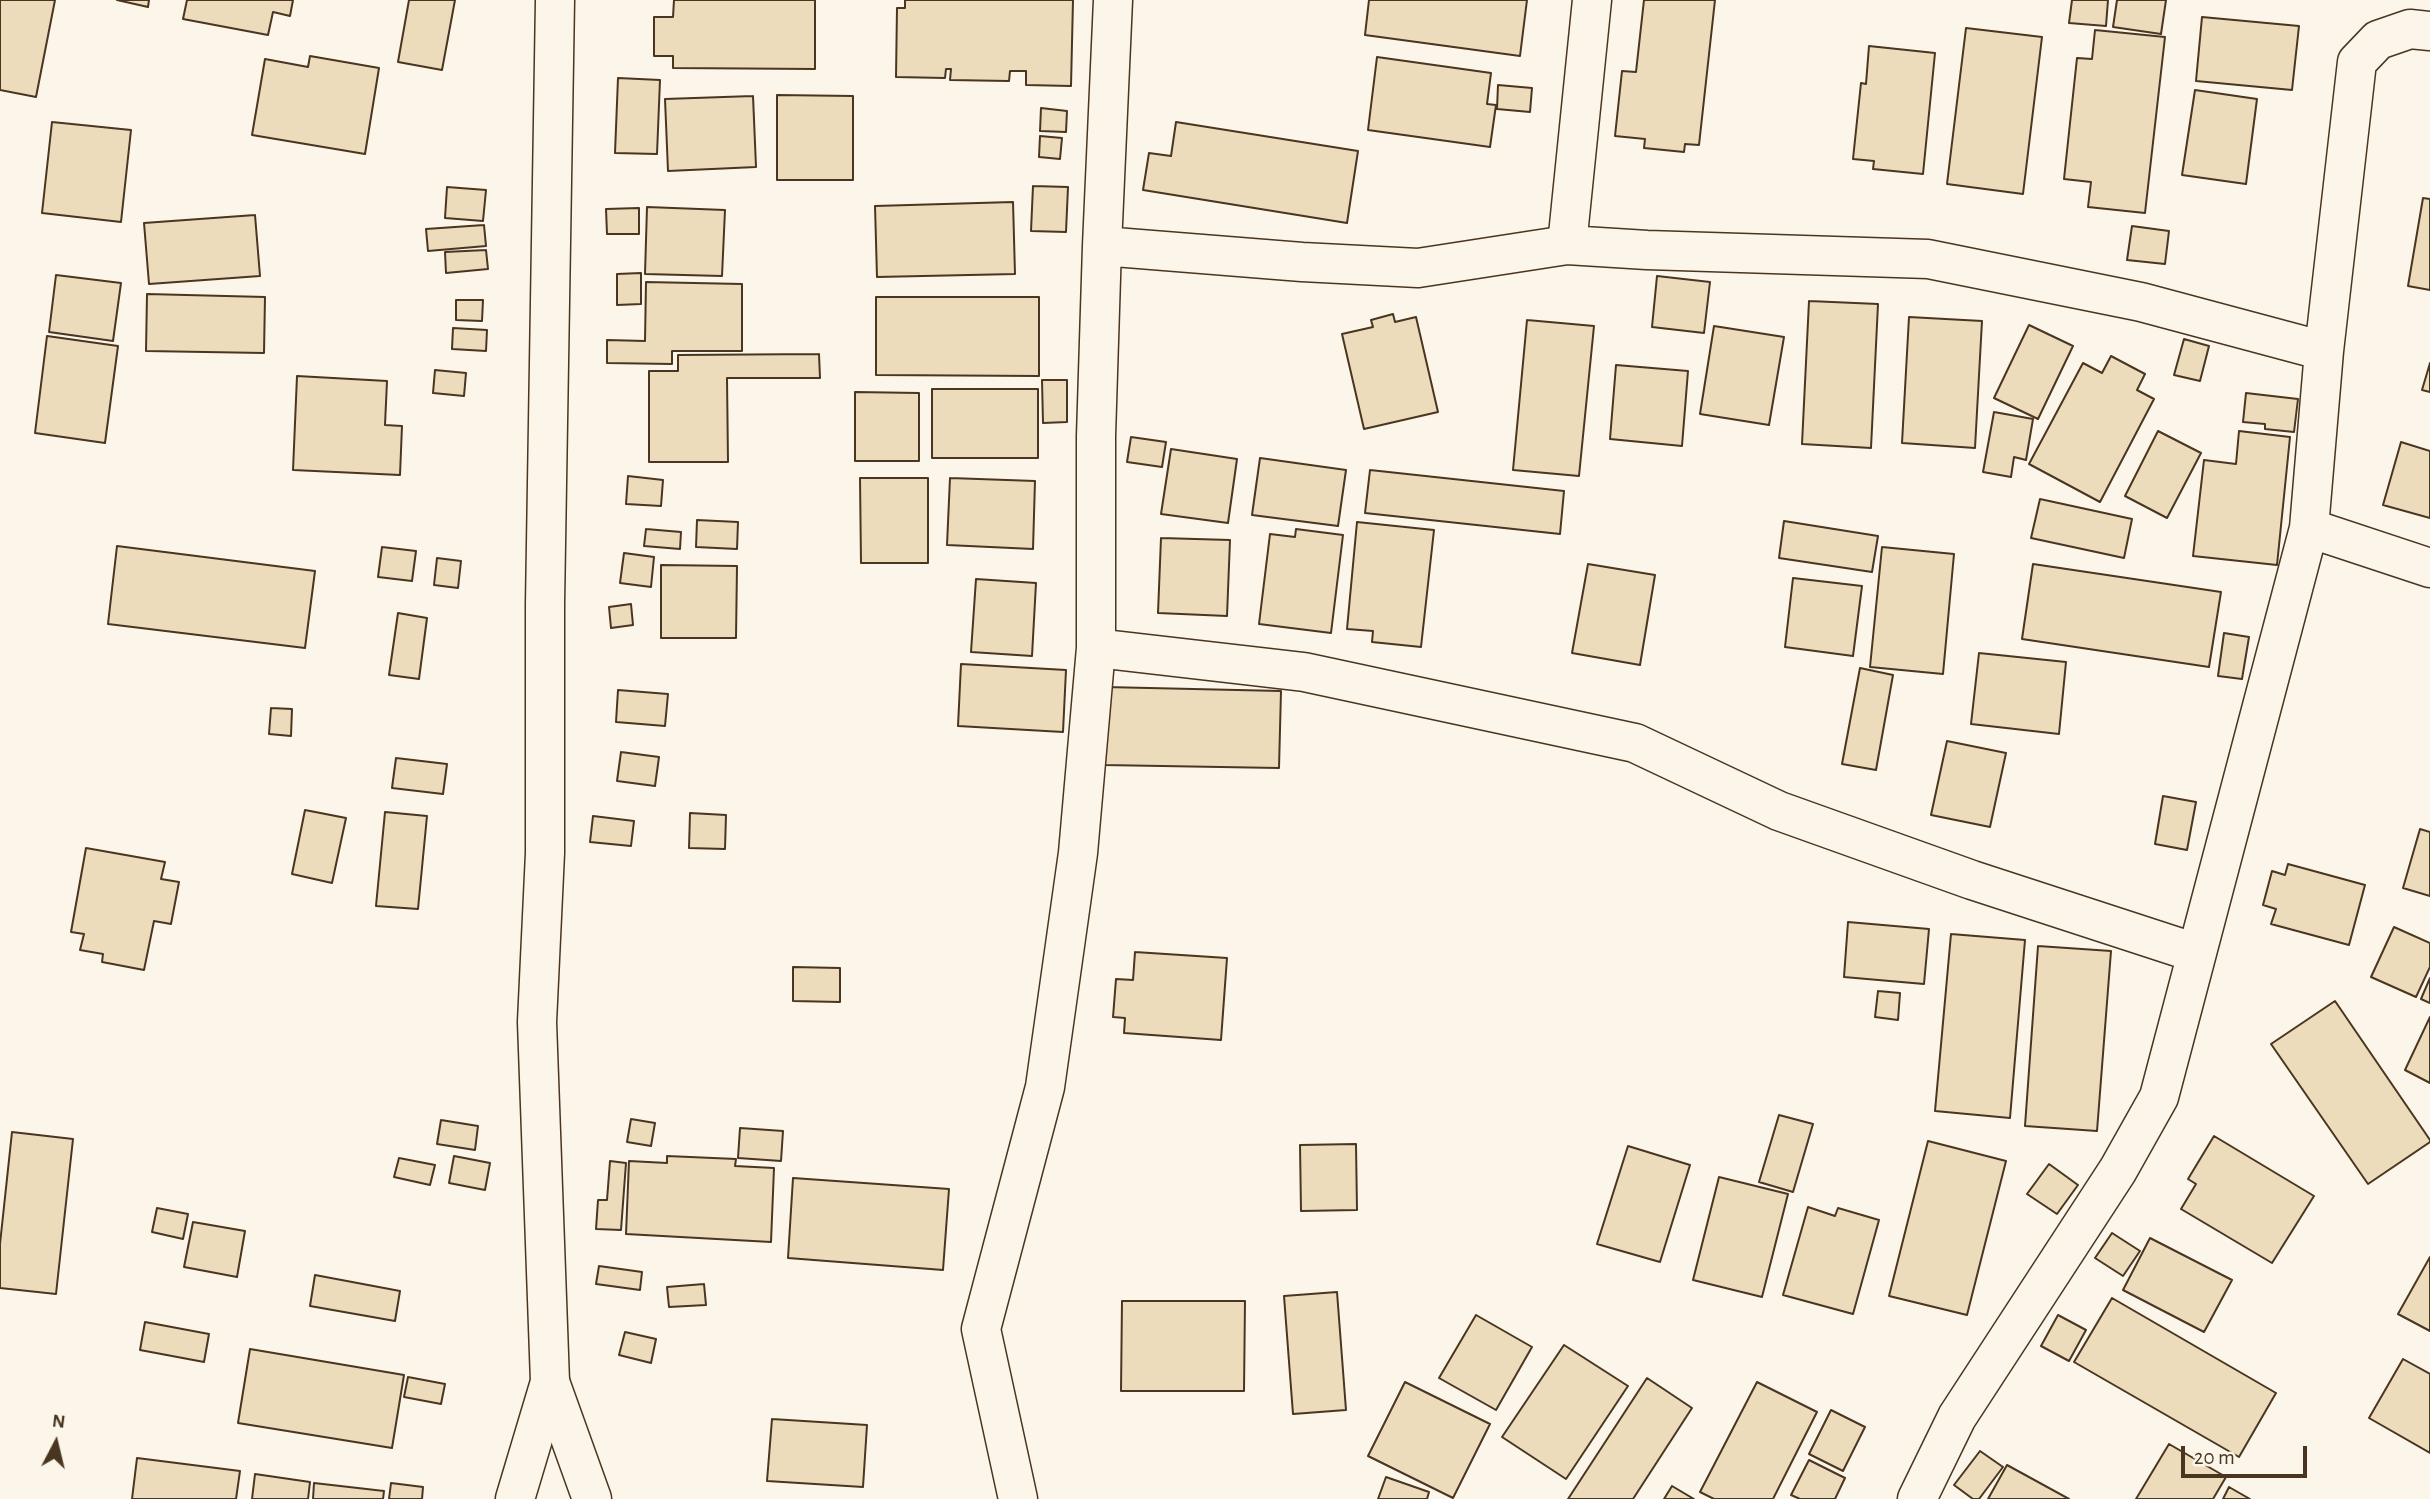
<!DOCTYPE html>
<style>
body{margin:0}
#map{position:relative;width:2430px;height:1499px;overflow:hidden;background:#fbf6e9;font-family:"Alegreya Sans",sans-serif}
canvas{display:block}
.north{position:absolute;left:21px;top:1408px;width:70px;height:70px;-webkit-text-stroke:5px #fbf6e9;paint-order:stroke;rotate:7deg;font-size:19px;font-weight:700;line-height:28px;text-align:center;color:#4a3520}
.north::after{content:'';display:block;margin:auto;width:24px;height:32px;background:#4a3520;clip-path:polygon(50% 0,100% 100%,50% 72%,0 100%)}
.scale{position:absolute;left:2181px;top:1446px;width:126px;height:32px;box-sizing:border-box;border:4px solid #4a3520;border-top:0;padding-left:9px;font-size:21px;line-height:24px;white-space:nowrap;color:#4a3520;-webkit-text-stroke:5px #fbf6e9;paint-order:stroke}
</style>
<div id="map">
<canvas width="2430" height="1499"></canvas>
<div class="north">N</div>
<div class="scale">20 m</div>
</div>
<script>
const context = document.querySelector('canvas').getContext('2d');
context.lineJoin = 'round';
function paint(path, color) { context.fillStyle = color; context.fill(path, 'evenodd'); }
const poly = rows => new Path2D(rows.map(r => 'M' + r).join(''));
function trace(path, color, width, dash) { context.strokeStyle = color; context.lineWidth = width; context.lineCap = dash ? 'butt' : 'round'; context.setLineDash(dash || []); context.stroke(path); }
const building = poly([
 [0,0,55,0,36,97,0,90,0,0],
 [117,0,149,0,148,7,117,0],
 [187,0,293,0,290,16,273,12,268,35,183,19,187,0],
 [409,0,455,0,442,70,398,62,409,0],
 [674,0,815,0,815,69,673,68,673,56,654,56,654,17,673,17,674,0],
 [905,0,1073,0,1071,86,1026,85,1026,71,1010,71,1009,81,950,80,951,69,946,69,945,78,896,77,897,8,905,8,905,0],
 [1369,0,1527,0,1520,56,1365,35,1369,0],
 [1644,0,1715,0,1699,145,1685,144,1684,152,1644,148,1645,139,1615,136,1622,71,1636,72,1644,0],
 [2072,0,2108,0,2106,26,2069,23,2072,0],
 [2117,0,2166,0,2161,34,2113,27,2117,0],
 [2202,17,2299,26,2292,90,2196,81,2202,17],
 [1966,28,2042,37,2023,194,1947,184,1966,28],
 [2095,30,2165,37,2145,213,2088,207,2091,182,2064,179,2077,58,2092,59,2095,30],
 [1869,46,1935,53,1923,174,1873,169,1874,161,1853,159,1861,83,1866,84,1869,46],
 [310,56,379,68,365,154,252,135,265,59,308,67,310,56],
 [1377,57,1491,73,1487,104,1496,105,1490,147,1368,130,1377,57],
 [618,78,660,80,657,154,615,153,618,78],
 [1498,85,1532,88,1530,112,1497,109,1498,85],
 [2195,90,2257,99,2246,184,2182,175,2195,90],
 [777,95,853,96,853,180,777,180,777,95],
 [753,96,756,167,668,171,665,99,753,96],
 [1041,108,1067,111,1066,132,1040,131,1041,108],
 [52,122,131,130,121,222,42,213,52,122],
 [1176,122,1358,151,1347,223,1143,190,1149,153,1171,156,1176,122],
 [1040,136,1062,138,1060,159,1039,157,1040,136],
 [1033,186,1068,187,1066,232,1031,231,1033,186],
 [447,187,486,190,483,221,445,218,447,187],
 [2423,198,2430,199,2430,290,2408,286,2423,198],
 [1013,202,1015,274,877,277,875,206,1013,202],
 [647,207,725,210,722,276,645,274,647,207],
 [639,208,639,234,607,234,606,209,639,208],
 [255,215,260,276,149,284,144,223,255,215],
 [484,225,486,246,428,251,426,229,484,225],
 [2132,226,2169,231,2165,264,2127,260,2132,226],
 [486,250,488,269,446,273,445,252,486,250],
 [641,273,641,304,617,305,617,274,641,273],
 [56,275,121,283,113,341,49,332,56,275],
 [1657,276,1710,282,1704,333,1652,327,1657,276],
 [646,282,742,284,742,351,672,351,672,364,607,363,607,340,645,341,646,282],
 [147,294,265,297,264,353,146,351,147,294],
 [876,297,1039,297,1039,376,876,375,876,297],
 [456,300,483,300,482,321,456,320,456,300],
 [1809,301,1878,304,1871,448,1802,444,1809,301],
 [1393,314,1395,322,1416,317,1438,412,1364,429,1342,334,1373,327,1371,320,1393,314],
 [1909,317,1982,321,1975,448,1902,443,1909,317],
 [1527,320,1594,326,1579,476,1513,470,1527,320],
 [2029,325,2073,346,2038,419,1994,398,2029,325],
 [1714,326,1784,337,1769,425,1700,414,1714,326],
 [453,328,487,330,486,351,452,349,453,328],
 [47,336,118,346,105,443,35,433,47,336],
 [2184,339,2209,346,2200,381,2174,375,2184,339],
 [819,354,820,378,727,378,728,462,649,462,649,371,678,371,678,355,819,354],
 [2111,356,2145,374,2137,390,2154,399,2100,502,2029,464,2083,363,2102,373,2111,356],
 [2430,363,2430,392,2422,390,2430,363],
 [1616,365,1688,371,1682,446,1610,439,1616,365],
 [435,370,466,373,464,396,433,393,435,370],
 [297,376,387,381,385,425,402,426,400,475,293,470,297,376],
 [1042,380,1067,380,1067,422,1043,423,1042,380],
 [932,389,1038,389,1038,458,932,458,932,389],
 [855,392,919,393,919,461,855,461,855,392],
 [2246,393,2298,399,2294,432,2265,429,2265,424,2243,422,2246,393],
 [1994,412,2033,419,2026,460,2014,457,2011,477,1983,472,1994,412],
 [2158,431,2201,453,2167,518,2125,496,2158,431],
 [2239,431,2290,437,2277,565,2193,556,2204,460,2236,464,2239,431],
 [1131,437,1166,442,1162,467,1127,462,1131,437],
 [2401,442,2430,451,2430,518,2383,505,2401,442],
 [1171,449,1237,459,1228,523,1161,514,1171,449],
 [1260,458,1346,470,1338,526,1252,515,1260,458],
 [1370,470,1564,491,1560,534,1365,513,1370,470],
 [628,476,663,480,661,506,626,504,628,476],
 [860,478,928,478,928,563,861,563,860,478],
 [950,478,1035,481,1033,549,947,545,950,478],
 [2040,499,2132,519,2124,558,2031,538,2040,499],
 [697,520,738,522,737,549,696,547,697,520],
 [1784,521,1878,536,1872,572,1779,558,1784,521],
 [1357,522,1434,530,1421,647,1372,642,1373,631,1347,629,1357,522],
 [646,529,681,532,680,549,644,546,646,529],
 [1296,529,1343,535,1331,633,1259,624,1270,534,1295,537,1296,529],
 [1161,538,1230,540,1227,616,1158,613,1161,538],
 [117,546,315,571,305,648,108,624,117,546],
 [382,547,416,551,412,581,378,577,382,547],
 [1882,547,1954,554,1943,674,1870,667,1882,547],
 [624,553,654,557,651,587,620,583,624,553],
 [437,558,461,561,458,588,434,585,437,558],
 [1588,564,1655,575,1640,665,1572,653,1588,564],
 [2033,564,2221,592,2209,667,2022,639,2033,564],
 [661,565,737,566,736,638,661,638,661,565],
 [1793,578,1862,586,1853,656,1785,647,1793,578],
 [976,579,1036,583,1032,656,971,652,976,579],
 [631,604,633,625,611,628,609,607,631,604],
 [398,613,427,618,419,679,389,675,398,613],
 [2224,633,2249,637,2242,679,2218,676,2224,633],
 [1979,653,2066,662,2059,734,1971,724,1979,653],
 [961,664,1066,670,1063,732,958,726,961,664],
 [1860,668,1893,675,1876,770,1842,764,1860,668],
 [1105,687,1281,691,1279,768,1103,765,1105,687],
 [618,690,668,694,665,726,616,722,618,690],
 [271,708,292,709,291,736,269,734,271,708],
 [1947,741,2006,753,1990,827,1931,815,1947,741],
 [621,752,659,757,655,786,617,781,621,752],
 [396,758,447,764,443,794,392,788,396,758],
 [2163,796,2196,802,2187,850,2155,844,2163,796],
 [305,810,346,818,332,883,292,874,305,810],
 [385,812,427,816,418,909,376,906,385,812],
 [690,813,726,815,725,849,689,848,690,813],
 [593,816,634,821,631,846,590,842,593,816],
 [2420,829,2430,832,2430,896,2403,888,2420,829],
 [86,848,165,862,161,879,179,882,171,924,154,921,144,970,102,962,103,954,80,950,84,934,71,932,86,848],
 [2288,864,2365,885,2349,945,2271,924,2276,909,2263,905,2272,871,2285,875,2288,864],
 [1848,922,1929,929,1924,984,1844,977,1848,922],
 [2394,927,2430,943,2430,967,2416,997,2371,977,2394,927],
 [1951,934,2025,940,2010,1118,1935,1111,1951,934],
 [2038,946,2111,951,2097,1131,2025,1126,2038,946],
 [1135,952,1227,958,1221,1040,1124,1033,1125,1018,1113,1017,1116,979,1133,980,1135,952],
 [793,967,840,968,840,1002,793,1001,793,967],
 [2430,978,2430,1003,2421,999,2430,978],
 [1878,991,1900,993,1898,1020,1875,1017,1878,991],
 [2335,1001,2430,1140,2430,1142,2368,1184,2271,1044,2335,1001],
 [2430,1017,2430,1083,2405,1070,2430,1017],
 [1779,1115,1813,1124,1793,1192,1759,1182,1779,1115],
 [631,1119,655,1123,651,1146,627,1142,631,1119],
 [441,1120,478,1126,475,1150,437,1144,441,1120],
 [740,1128,783,1131,781,1161,738,1158,740,1128],
 [12,1132,73,1139,56,1294,0,1288,0,1244,12,1132],
 [2214,1136,2314,1196,2272,1263,2181,1209,2196,1184,2188,1179,2214,1136],
 [1928,1141,2006,1161,1967,1315,1889,1296,1928,1141],
 [1356,1144,1357,1210,1301,1211,1300,1145,1356,1144],
 [1628,1146,1690,1165,1660,1262,1597,1244,1628,1146],
 [454,1156,490,1163,485,1190,449,1183,454,1156],
 [667,1156,736,1159,735,1166,774,1168,771,1242,626,1234,629,1161,667,1163,667,1156],
 [399,1158,435,1165,430,1185,394,1177,399,1158],
 [610,1161,626,1163,621,1230,596,1229,598,1200,607,1200,610,1161],
 [2049,1164,2078,1185,2057,1214,2027,1194,2049,1164],
 [1719,1177,1788,1194,1762,1297,1693,1280,1719,1177],
 [793,1178,949,1189,943,1270,788,1258,793,1178],
 [1808,1207,1835,1216,1838,1208,1879,1220,1853,1314,1783,1295,1808,1207],
 [157,1208,188,1214,183,1239,152,1232,157,1208],
 [193,1222,245,1231,237,1277,184,1267,193,1222],
 [2112,1233,2140,1251,2123,1276,2095,1258,2112,1233],
 [2150,1238,2232,1280,2204,1332,2123,1290,2150,1238],
 [2430,1257,2430,1331,2398,1314,2430,1257],
 [599,1266,642,1272,640,1290,596,1284,599,1266],
 [315,1275,400,1291,395,1321,310,1306,315,1275],
 [704,1284,706,1305,669,1307,667,1287,704,1284],
 [1337,1292,1346,1410,1293,1414,1284,1296,1337,1292],
 [2112,1298,2276,1393,2239,1457,2074,1362,2112,1298],
 [1122,1301,1245,1301,1244,1391,1121,1391,1122,1301],
 [1476,1315,1532,1347,1496,1410,1439,1378,1476,1315],
 [2058,1315,2086,1330,2069,1361,2041,1346,2058,1315],
 [145,1322,209,1334,204,1362,140,1350,145,1322],
 [625,1332,656,1339,651,1363,619,1355,625,1332],
 [1564,1345,1628,1386,1566,1479,1502,1437,1564,1345],
 [250,1349,404,1375,392,1448,238,1423,250,1349],
 [2403,1359,2430,1374,2430,1453,2369,1418,2403,1359],
 [408,1377,445,1384,441,1404,404,1397,408,1377],
 [1647,1378,1692,1408,1633,1499,1568,1499,1647,1378],
 [1405,1382,1490,1424,1453,1498,1368,1456,1405,1382],
 [1757,1382,1817,1412,1773,1499,1714,1499,1700,1492,1757,1382],
 [1831,1410,1865,1427,1843,1471,1809,1454,1831,1410],
 [772,1419,867,1425,863,1487,767,1481,772,1419],
 [2169,1444,2226,1477,2213,1499,2136,1499,2169,1444],
 [1980,1451,2003,1467,1979,1499,1973,1499,1954,1485,1980,1451],
 [137,1458,240,1471,236,1499,132,1499,137,1458],
 [1809,1460,1845,1478,1835,1499,1800,1499,1791,1495,1809,1460],
 [2007,1465,2069,1499,1988,1499,2007,1465],
 [255,1474,310,1482,308,1499,252,1499,255,1474],
 [1386,1477,1429,1492,1427,1499,1378,1499,1386,1477],
 [314,1483,384,1491,383,1499,313,1499,314,1483],
 [391,1483,423,1487,422,1499,389,1499,391,1483],
 [1672,1486,1694,1499,1664,1499,1672,1486],
 [2229,1487,2250,1499,2223,1499,2229,1487]
]);
const street = poly([
 [1567,245,1592,0],
 [1102,246,1302,262,1418,268,1567,245,1647,250,1928,259,2141,302,2324,351],
 [2309,528,2430,568],
 [1096,648,1304,672,1635,743,1779,811,1972,880,2196,953],
 [550,1382,592,1499],
 [1018,1499,981,1329,1045,1087,1078,853,1096,648,1096,436,1102,246,1113,0],
 [1917,1499,1957,1417,2118,1170,2159,1097,2309,528,2324,351,2357,62,2378,40,2410,29,2430,31]
]);
const secondary = poly([
 [515,1499,550,1382,537,1022,545,853,545,604,555,0]
]);
paint(building, '#ecdcbc');
trace(building, '#4a3520', 2);
trace(street, '#4a3520', 41);
trace(secondary, '#4a3520', 41);
trace(street, '#fbf6e9', 38);
trace(secondary, '#fbf6e9', 38);
</script>
